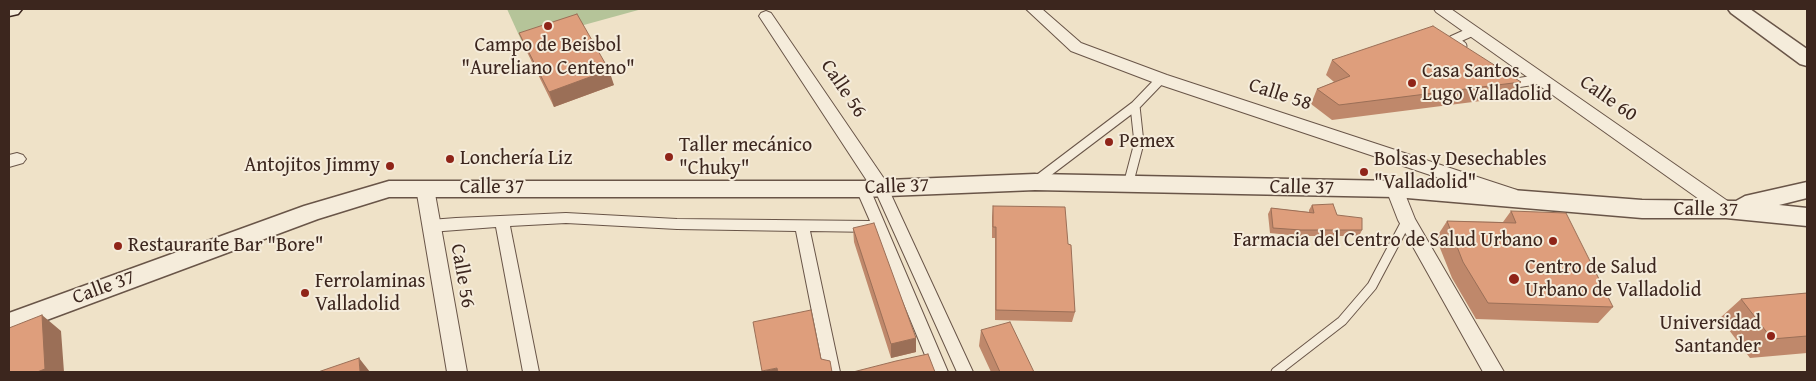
<!DOCTYPE html>
<meta charset="utf-8">
<style>
body{margin:0}
#map{position:relative;width:1816px;height:381px;overflow:hidden;background:#efe2c8;font-family:"Gentium Book Plus",serif}
canvas{display:block}
.frame{position:absolute;inset:0;border:10px solid #3c261e;pointer-events:none}
</style>
<div id="map">
<canvas width="1816" height="381"></canvas>
<div class="frame"></div>
</div>
<script>
const context = document.querySelector('canvas').getContext('2d');
context.lineJoin = 'round';
function paint(path, color) { context.fillStyle = color; context.fill(path, 'evenodd'); }
const poly = rows => new Path2D(rows.map(r => 'M' + r).join(''));
function trace(path, color, width, dash) { context.strokeStyle = color; context.lineWidth = width; context.lineCap = dash ? 'butt' : 'round'; context.setLineDash(dash || []); context.stroke(path); }
function label(font, color, halo, rows, align = 'center') {
  context.font = font + ' "Gentium Book Plus",serif'; context.lineWidth = 4; context.setLineDash([]); context.textBaseline = 'middle'; context.strokeStyle = halo; context.fillStyle = color; for (const [text, x, y, turn = 0] of rows) {
    context.save(); context.translate(x, y); context.rotate((+turn || 0) * Math.PI / 180); context.textAlign = isNaN(turn) ? turn : align; if (halo) context.strokeText(text, 0, 0); context.fillText(text, 0, 0); context.restore();
  }
}
const green = poly([
 [507,9,642,9,522,42]
]);
const service = poly([
 [1462,46,1453,40,1473,31],
 [1511,80,1516,83,1542,79],
 [1135,106,1161,79],
 [1036,181,1135,106,1139,143,1128,185],
 [1276,372,1342,321,1372,286,1407,220]
]);
const pedestrian = poly([
 [881,183,886,184,888,188,973,372,957,372,874,188,876,184,881,183],
 [863,184,868,185,870,189,948,372,932,372,874,232,810,231,840,372,824,372,796,231,677,229,566,223,510,226,539,372,523,372,496,227,430,232,425,230,423,226,425,222,430,220,456,218,566,213,677,219,870,221,856,189,858,185,863,184]
]);
const minor = poly([
 [1026,9,1042,9,1081,43,1167,75,1517,190,1520,195,1517,200,1511,202,1155,83,1071,51,1026,9],
 [1434,9,1451,9,1732,204,1735,209,1732,214,1726,216,1720,214,1436,12,1434,9],
 [766,11,771,13,887,183,890,188,887,193,881,195,875,193,759,16,761,13,766,11],
 [17,153,23,155,26,159,23,163,9,167,9,155,17,153],
 [425,181,431,183,434,188,467,372,447,372,416,188,419,183,425,181],
 [1395,182,1401,184,1415,219,1504,372,1483,372,1398,220,1386,189,1389,184,1395,182]
]);
const tertiary = poly([
 [1728,9,1750,9,1807,49,1807,66,1800,64,1731,13,1728,9],
 [1035,174,1395,181,1642,200,1736,201,1745,196,1807,182,1807,198,1779,205,1807,208,1807,226,1726,218,1642,218,1395,197,1035,190,863,197,389,197,318,219,9,334,9,313,304,206,389,181,863,181,1035,174]
]);
const secondary = poly([
 [9,9,22,9,18,14,9,16,9,9]
]);
const wall = poly([
 [519,33,614,85,554,107,525,48],
 [1332,60,1521,82,1512,97,1332,120,1311,104,1317,89,1334,82,1326,75],
 [1312,205,1337,215,1362,230,1359,236,1298,236,1270,233,1268,214,1271,208,1309,212,1309,210],
 [993,206,1068,244,1075,312,1072,322,995,320,995,238,992,238,992,217],
 [1511,211,1613,307,1598,323,1476,319,1452,278,1436,238,1447,221,1503,222],
 [853,228,916,352,891,358,854,242],
 [1807,293,1807,353,1750,358,1720,318,1741,299],
 [981,330,1034,372,991,372,979,346]
]);
const shadedWall = poly([
 [609,70,614,85,554,107,549,92],
 [42,315,61,331,64,372,37,372],
 [916,338,916,352,891,358,891,344],
 [359,358,370,372,360,372],
 [777,368,778,372,762,372,762,371]
]);
const building = poly([
 [577,14,609,70,549,92,519,33,577,14],
 [1433,26,1521,82,1339,105,1317,89,1350,76,1332,60,1433,26],
 [1333,204,1337,215,1362,218,1362,230,1301,230,1273,228,1271,208,1314,213,1312,205,1333,204],
 [993,206,1065,207,1068,244,1071,245,1075,312,996,310,996,227,993,227,993,206],
 [1511,211,1566,213,1613,307,1488,303,1463,262,1447,221,1516,223,1511,211],
 [874,223,916,338,891,344,853,228,874,223],
 [1807,293,1807,336,1772,339,1741,299,1807,293],
 [811,310,821,359,830,361,832,372,778,372,777,368,762,371,753,322,811,310],
 [42,315,45,369,37,372,9,372,9,328,42,315],
 [1010,322,1034,372,1000,372,981,330,1010,322],
 [928,354,935,372,853,372,896,361,928,354],
 [359,358,360,372,318,372,359,358]
]);
const markers = [
 [548,26,5,"#8f2418"],
 [1412,83,5,"#8f2418"],
 [1109,142,5,"#8f2418"],
 [669,157,5,"#8f2418"],
 [450,159,5,"#8f2418"],
 [390,166,5,"#8f2418"],
 [1364,172,5,"#8f2418"],
 [1553,241,5,"#8f2418"],
 [118,246,5,"#8f2418"],
 [1514,279,6,"#8f2418"],
 [305,293,5,"#8f2418"],
 [1771,336,5,"#8f2418"]
];
const poiNames = [
 ["Campo de Beisbol",548,46,"center"],
 ["\"Aureliano Centeno\"",548,69,"center"],
 ["Casa Santos",1422,72],
 ["Lugo Valladolid",1422,95],
 ["Pemex",1119,142],
 ["Taller mecánico",679,146],
 ["\"Chuky\"",679,169],
 ["Lonchería Liz",460,159],
 ["Bolsas y Desechables",1374,160],
 ["\"Valladolid\"",1374,183],
 ["Antojitos Jimmy",380,166,"right"],
 ["Farmacia del Centro de Salud Urbano",1543,241,"right"],
 ["Restaurante Bar \"Bore\"",128,246],
 ["Centro de Salud",1525,268],
 ["Urbano de Valladolid",1525,291],
 ["Ferrolaminas",315,282],
 ["Valladolid",315,305],
 ["Universidad",1761,324,"right"],
 ["Santander",1761,347,"right"]
];
const streetNames = [
 ["Calle 56",843,89,56],
 ["Calle 58",1280,95,18],
 ["Calle 60",1608,99,35],
 ["Calle 37",897,187,-2],
 ["Calle 37",492,188],
 ["Calle 37",1302,188,1],
 ["Calle 37",1706,210,1],
 ["Calle 56",462,276,80],
 ["Calle 37",104,288,-20]
];
paint(green, '#b5c499');
trace(service, '#695548', 11);
trace(pedestrian, '#695548', 2);
trace(minor, '#695548', 2);
trace(tertiary, '#695548', 3);
trace(secondary, '#3c261e', 3);
trace(service, '#f5ecdb', 9);
paint(pedestrian, '#f5ecdb');
paint(minor, '#f5ecdb');
paint(tertiary, '#f5ecdb');
paint(secondary, '#f5ecdb');
paint(wall, '#bf886b');
paint(shadedWall, '#9b6f57');
paint(building, '#de9e7c');
trace(building, '#9b6f57', 1);
for (const [x, y, r, color] of markers) { const dot = new Path2D(); dot.arc(x, y, r, 0, 2 * Math.PI); context.fillStyle = color; context.fill(dot); trace(dot, '#f5ecdb', 2); }
label('20px', '#3c261e', '#f5ecdb', poiNames, 'left');
label('20px', '#3c261e', '#f5ecdb', streetNames);
</script>
